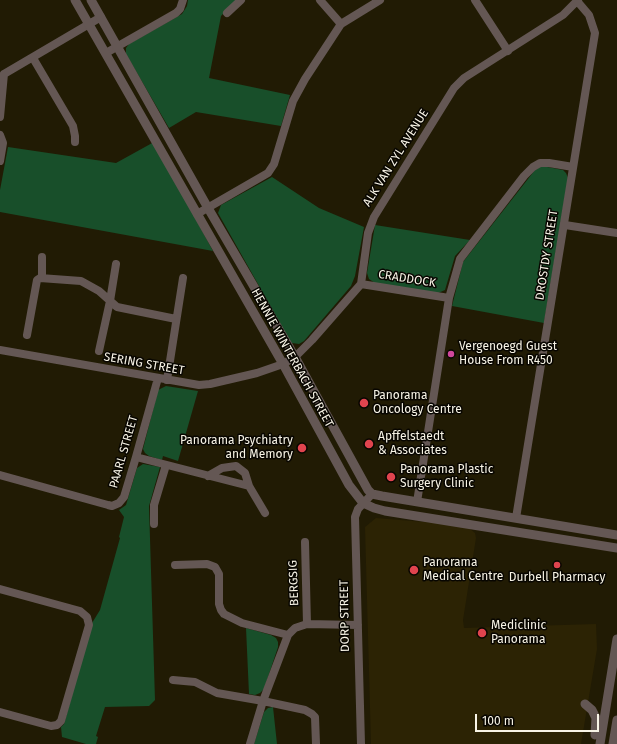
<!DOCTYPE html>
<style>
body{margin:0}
#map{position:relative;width:617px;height:744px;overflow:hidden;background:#211b04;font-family:"Fira Sans",sans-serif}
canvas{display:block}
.scale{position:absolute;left:475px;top:714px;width:124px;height:18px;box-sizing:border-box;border:2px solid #f8f4e6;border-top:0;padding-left:5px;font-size:12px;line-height:14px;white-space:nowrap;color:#f8f4e6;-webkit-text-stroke:3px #080601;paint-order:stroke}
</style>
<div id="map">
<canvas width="617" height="744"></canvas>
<div class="scale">100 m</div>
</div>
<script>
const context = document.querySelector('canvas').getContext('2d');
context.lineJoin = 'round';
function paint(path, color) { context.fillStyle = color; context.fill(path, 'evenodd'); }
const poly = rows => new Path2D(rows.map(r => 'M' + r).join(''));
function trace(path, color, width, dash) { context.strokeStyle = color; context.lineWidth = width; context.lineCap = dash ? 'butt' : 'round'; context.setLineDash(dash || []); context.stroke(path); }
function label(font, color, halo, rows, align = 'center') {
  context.font = font + ' "Fira Sans",sans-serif'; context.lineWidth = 3; context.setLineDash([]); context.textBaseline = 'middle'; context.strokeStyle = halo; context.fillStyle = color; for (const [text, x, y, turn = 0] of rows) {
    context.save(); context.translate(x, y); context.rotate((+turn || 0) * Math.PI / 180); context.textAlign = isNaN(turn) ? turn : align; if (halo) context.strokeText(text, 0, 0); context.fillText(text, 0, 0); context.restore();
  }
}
const built = poly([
 [376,518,437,523,469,528,475,533,476,538,463,620,464,628,596,624,597,649,581,744,371,744,365,527]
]);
const green = poly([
 [188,0,236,0,221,16,209,78,290,95,281,126,196,112,169,128,126,54,126,48,129,44,182,14,187,6],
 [154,142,213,251,0,212,0,190,8,147,116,163],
 [542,166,563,170,566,173,568,178,544,323,452,306,463,262,535,170],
 [272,177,319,208,364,227,355,276,351,286,304,341,299,344,292,343,290,341,218,213,221,205],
 [375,225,470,240,455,256,445,290,438,293,375,283,369,279,367,273],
 [166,386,198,391,178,461,163,456,162,460,149,456,145,453,143,449,158,390],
 [143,464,160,467,149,506,155,700,149,706,105,707,96,736,98,737,96,744,86,744,62,737,61,727,64,724,92,623,100,610,120,538,119,537,124,517,119,510,126,505,137,468],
 [246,628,271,635,276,638,278,642,278,647,264,689,260,693,255,695,249,694],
 [273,707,277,744,254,744,264,712,268,708]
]);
const minor = poly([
 [320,0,341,24],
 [475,0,508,51],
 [227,13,241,0],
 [106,53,176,13,180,9,183,0],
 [33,58,73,126,75,136,75,142],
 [4,74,101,17],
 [0,117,4,74],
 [0,135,3,143,0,161],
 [197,214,268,173,274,164,293,101,305,79,341,24,380,0],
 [565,225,617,233],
 [42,257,42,277],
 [361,284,449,298],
 [27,335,37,280,40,278,81,281,99,291,117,307,176,319],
 [0,350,199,385,210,384,257,373,283,364,295,357,312,340,361,284,368,233,374,217,454,88,464,78,563,15,578,0],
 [99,351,110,301,116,264],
 [167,380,183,278],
 [136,457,249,486,265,513],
 [0,475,108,505,112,506,119,503,124,497,136,457,158,378],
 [208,476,222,468,236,466,245,473,249,486],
 [417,502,449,298,460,259,524,176,533,167,540,163,549,163,573,167],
 [516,518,595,33,589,15,577,1],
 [154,524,154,505,166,465],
 [305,542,307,624],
 [175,565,207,564,215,567,219,574,219,604,221,610,224,614,242,623,288,635],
 [0,589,80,611,87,617,89,625,61,721,57,725,51,726,0,712],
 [173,680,195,682,217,693,263,701,305,710,312,714,315,717,316,744],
 [250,744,263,701,288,635,295,628,307,624,358,625],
 [361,744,355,517,358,509,372,494]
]);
const tertiary = poly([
 [75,0,283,364,349,485,363,503,374,508,385,511,617,548],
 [91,0,208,208,295,357,368,490,372,494,382,496,617,535],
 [585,704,592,710,596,718,595,735],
 [600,744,617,639],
 [613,744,617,720]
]);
const markers = [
 [451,354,4,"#d1479c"],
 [364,403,5,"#e0444e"],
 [369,444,5,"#e0444e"],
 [302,448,5,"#e0444e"],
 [391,477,5,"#e0444e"],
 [557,565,4,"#e0444e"],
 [414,570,5,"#e0444e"],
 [482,633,5,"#e0444e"]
];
const streetNames = [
 ["ALK VAN ZYL AVENUE",396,158,-58],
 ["DROSTDY STREET",547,255,-81],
 ["CRADDOCK",407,279,9],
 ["HENNIE WINTERBACH STREET",292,358,61],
 ["SERING STREET",144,364,10],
 ["PAARL STREET",124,452,-74],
 ["BERGSIG",294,583,-92],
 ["DORP STREET",345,616,-91]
];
const poiNames = [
 ["Vergenoegd Guest",459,347],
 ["House From R450",459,361],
 ["Panorama",373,396],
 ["Oncology Centre",373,410],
 ["Apffelstaedt",378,437],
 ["& Associates",378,451],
 ["Panorama Psychiatry",293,441,"right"],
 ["and Memory",293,455,"right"],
 ["Panorama Plastic",400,470],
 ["Surgery Clinic",400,484],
 ["Panorama",423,563],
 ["Medical Centre",423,577],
 ["Durbell Pharmacy",557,578,"center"],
 ["Mediclinic",491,626],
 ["Panorama",491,640]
];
paint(built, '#2c2304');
paint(green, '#184f2a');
trace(minor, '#645754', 8);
trace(tertiary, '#645754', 9);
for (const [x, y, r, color] of markers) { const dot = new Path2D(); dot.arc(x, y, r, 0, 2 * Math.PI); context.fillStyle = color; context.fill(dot); trace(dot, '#080601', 1.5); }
label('12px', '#f8f4e6', '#080601', streetNames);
label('12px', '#f8f4e6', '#080601', poiNames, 'left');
</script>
